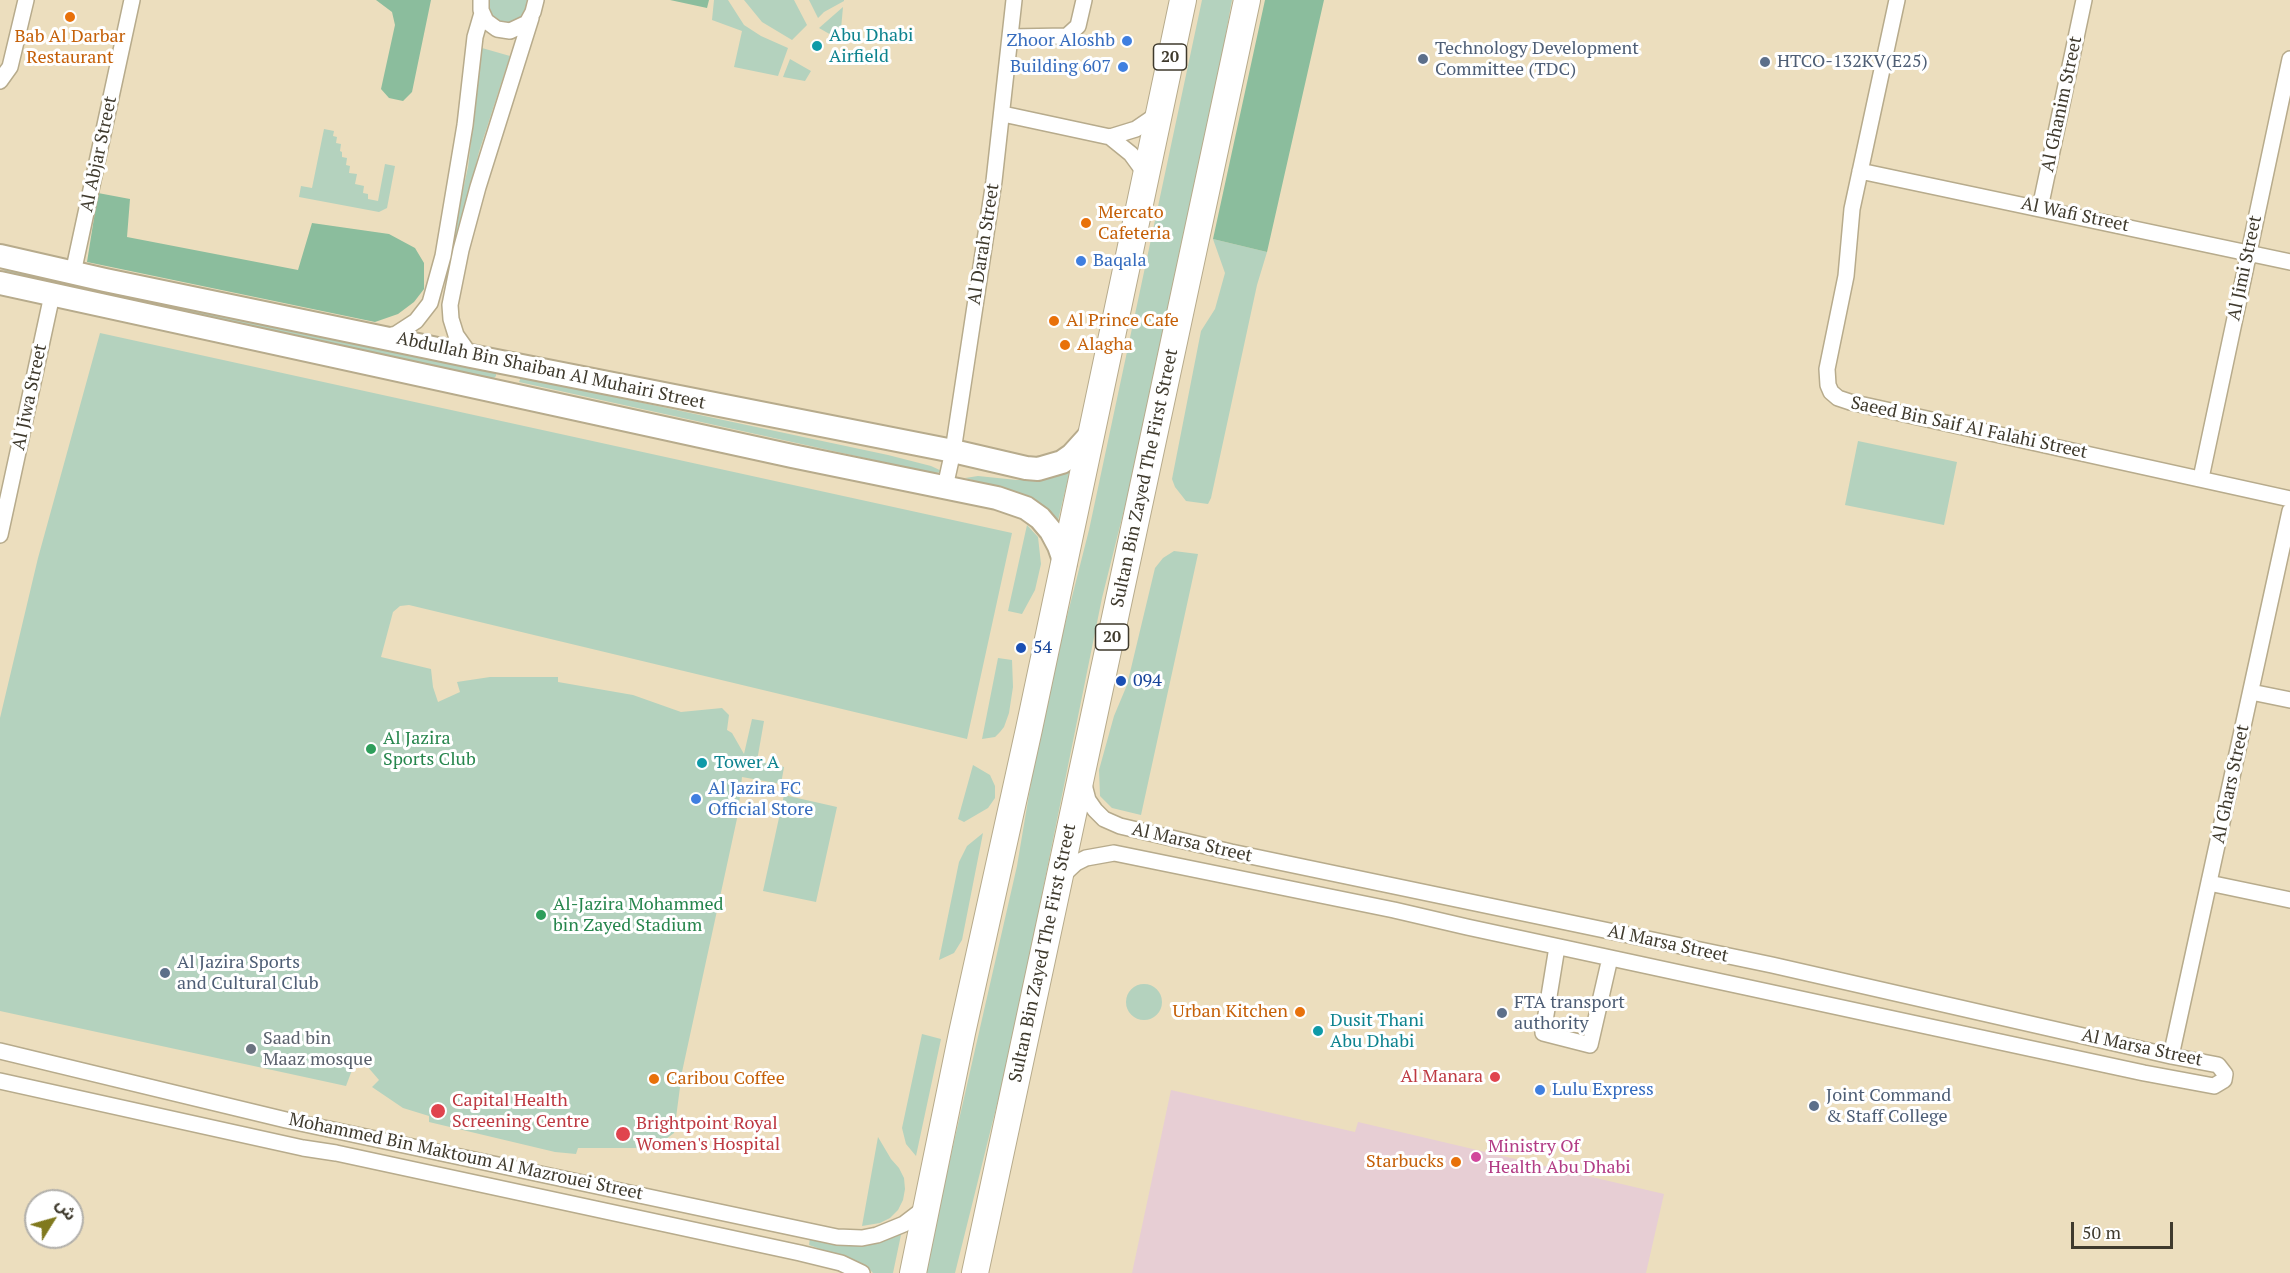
<!DOCTYPE html>
<meta charset="utf-8">
<style>
body{margin:0}
#map{position:relative;width:2290px;height:1273px;overflow:hidden;background:#ecdebe;font-family:"PT Serif","Noto Sans Arabic",serif}
canvas{display:block}
.north{position:absolute;left:24px;top:1189px;width:60px;height:60px;box-sizing:border-box;background:#fff;border:2px solid #b2b0ab;border-radius:50%;rotate:53deg;font-size:16px;font-weight:700;line-height:24px;text-align:center;color:#3f3a2d}
.north::after{content:'';display:block;margin:auto;width:21px;height:27px;background:#80791e;clip-path:polygon(50% 0,100% 100%,50% 72%,0 100%)}
.scale{position:absolute;left:2071px;top:1222px;width:102px;height:27px;box-sizing:border-box;border:3px solid #3f3a2d;border-top:0;padding-left:8px;font-size:18px;line-height:21px;white-space:nowrap;color:#3f3a2d;-webkit-text-stroke:4px #fff;paint-order:stroke}
</style>
<div id="map">
<canvas width="2290" height="1273"></canvas>
<div class="north">ش</div>
<div class="scale">50 m</div>
</div>
<script>
const context = document.querySelector('canvas').getContext('2d');
context.lineJoin = 'round';
function paint(path, color) { context.fillStyle = color; context.fill(path, 'evenodd'); }
const poly = rows => new Path2D(rows.map(r => 'M' + r).join(''));
function trace(path, color, width, dash) { context.strokeStyle = color; context.lineWidth = width; context.lineCap = dash ? 'butt' : 'round'; context.setLineDash(dash || []); context.stroke(path); }
function label(font, color, halo, rows, align = 'center') {
  context.font = font + ' "PT Serif",serif'; context.lineWidth = 6; context.setLineDash([]); context.textBaseline = 'middle'; context.strokeStyle = halo; context.fillStyle = color; for (const [text, x, y, turn = 0] of rows) {
    context.save(); context.translate(x, y); context.rotate((+turn || 0) * Math.PI / 180); context.textAlign = isNaN(turn) ? turn : align; if (halo) context.strokeText(text, 0, 0); context.fillText(text, 0, 0); context.restore();
  }
}
const education = poly([
 [1171,1090,1355,1132,1358,1122,1664,1194,1646,1273,1132,1273]
]);
const green = poly([
 [487,0,527,0,524,16,514,27,490,23],
 [714,0,728,0,744,25,761,36,788,48,778,76,734,67,742,31,712,20],
 [744,0,794,0,807,25,792,40,762,22],
 [809,0,844,0,844,1,824,12,818,18],
 [1202,0,1232,0,1198,188,1153,394,1102,598,1010,1052,955,1273,924,1273,1017,866,1043,711,1089,530],
 [843,7,840,40,819,28],
 [482,48,510,56,479,152,453,259,448,258,468,167],
 [790,59,811,71,805,81,783,77],
 [324,129,334,131,333,136,337,137,336,143,341,144,340,151,342,152,342,157,347,158,346,165,350,166,349,173,357,174,355,184,364,186,363,193,368,194,368,199,378,201,385,164,395,166,387,208,379,212,299,197,301,186,312,188],
 [1213,239,1267,252,1257,285,1211,498,1208,504,1186,501,1175,487,1172,479,1201,331,1215,309,1225,273],
 [5,266,496,371,496,376,493,379,4,274],
 [100,333,1012,533,967,739,409,605,400,606,393,612,381,657,431,669,433,687,438,702,460,692,457,682,490,677,558,677,558,682,633,695,681,712,722,708,729,715,727,730,732,733,744,754,752,719,764,721,757,761,784,767,781,784,742,777,738,814,682,1072,674,1133,654,1148,578,1148,576,1154,555,1152,429,1122,429,1116,403,1108,372,1087,379,1080,360,1058,352,1070,346,1086,0,1011,0,718,38,558],
 [521,377,888,455,931,466,944,472,933,473,519,382],
 [1858,441,1957,462,1944,525,1845,505],
 [1070,470,1057,525,1029,499,1009,490,965,478,978,476,1017,480,1054,477],
 [1027,525,1038,537,1041,564,1035,590,1022,614,1008,611],
 [1174,551,1198,554,1141,815,1112,808,1100,796,1099,770,1114,716,1127,685,1155,568,1163,558],
 [998,658,1012,660,1013,687,1009,713,1004,727,1000,732,995,737,982,739],
 [973,765,990,775,995,786,995,798,988,808,964,822,958,819],
 [784,795,837,807,816,902,763,891],
 [983,833,962,940,954,953,939,960,959,862,967,846],
 '1126 1002a18 18 0 1 1 36 0a18 18 0 1 1-36 0Z',
 [922,1034,941,1039,916,1156,906,1144,902,1128],
 [878,1137,891,1159,899,1168,904,1178,905,1189,903,1200,898,1210,890,1218,880,1223,862,1226],
 [902,1230,893,1273,873,1273,865,1265,809,1245,810,1238]
]);
const forest = poly([
 [376,0,431,0,412,92,403,101,389,98,381,89,395,25,392,12],
 [670,0,709,0,707,8],
 [1265,0,1324,0,1267,252,1213,239],
 [98,193,130,199,127,237,298,270,312,223,389,234,415,248,424,263,424,289,414,302,398,314,375,322,87,262]
]);
const street = poly([
 [481,0,481,10,486,21,497,29,510,31,527,23,533,12,536,0],
 [1897,0,1852,209,1846,276,1827,369,1828,385,1831,392,1838,398,1850,402,2290,499],
 [1010,37,1067,36,1078,26,1084,0],
 [0,81,10,67,26,0],
 [1003,114,1110,137,1131,154,1147,176],
 [1110,137,1136,129,1158,114],
 [1860,171,2290,262],
 [2040,208,2084,0],
 [73,273,132,0],
 [384,337,396,334,416,321,430,303,443,256,465,125,475,37,482,13],
 [471,356,456,335,451,319,450,305,461,250,478,187,531,18],
 [2201,478,2290,59],
 [945,487,953,451,994,181,1014,0],
 [0,535,52,295],
 [2251,692,2290,700],
 [1062,876,1076,863,1086,858,1114,853,1394,910,1467,927,2144,1073,2214,1086,2224,1080,2225,1074,2218,1065,2171,1056,1772,965,1231,852,1120,826,1104,819,1095,810,1088,800,1083,781],
 [2209,883,2290,900],
 [1557,947,1543,1033,1590,1045,1610,958],
 [0,1051,286,1120,837,1237,862,1238,877,1235,904,1224,925,1208],
 [2171,1056,2290,511],
 [0,1081,303,1148,336,1153,800,1253,841,1263,862,1273]
]);
const secondary = poly([
 [0,256,105,280,471,356,953,451,1026,468,1038,469,1062,462,1072,455,1091,434],
 [0,283,792,456,997,498,1026,508,1040,518,1051,531,1059,546,1065,563]
]);
const primary = poly([
 [913,1273,962,1033,1029,729,1183,0],
 [975,1273,1247,0]
]);
const markers = [
 [70,17,6,"#e8710a"],
 [1127,41,6,"#3f7fe0"],
 [817,46,6,"#0f9aa8"],
 [1423,59,6,"#5c6f8a"],
 [1765,62,6,"#5c6f8a"],
 [1123,67,6,"#3f7fe0"],
 [1086,223,6,"#e8710a"],
 [1081,261,6,"#3f7fe0"],
 [1054,321,6,"#e8710a"],
 [1065,345,6,"#e8710a"],
 [1021,648,6,"#1a4fb4"],
 [1121,681,6,"#1a4fb4"],
 [371,749,6,"#2e9e5b"],
 [702,763,6,"#0f9aa8"],
 [696,799,6,"#3f7fe0"],
 [541,915,6,"#2e9e5b"],
 [165,973,6,"#5c6f8a"],
 [1300,1012,6,"#e8710a"],
 [1502,1013,6,"#5c6f8a"],
 [1318,1031,6,"#0f9aa8"],
 [251,1049,6,"#6b7280"],
 [1495,1077,6,"#e0444e"],
 [654,1079,6,"#e8710a"],
 [1540,1090,6,"#3f7fe0"],
 [1814,1106,6,"#5c6f8a"],
 [438,1111,8,"#e0444e"],
 [623,1134,8,"#e0444e"],
 [1476,1157,6,"#d1479c"],
 [1456,1162,6,"#e8710a"]
];
const shields = [
 [1170,57,33],
 [1112,637,33]
];
const shieldNames = [
 ["20",1170,57],
 ["20",1112,637]
];
const cultureNames = [
 ["Abu Dhabi",829,36],
 ["Airfield",829,57],
 ["Tower A",714,763],
 ["Dusit Thani",1330,1021],
 ["Abu Dhabi",1330,1042]
];
const foodNames = [
 ["Bab Al Darbar",70,37,"center"],
 ["Restaurant",70,58,"center"],
 ["Mercato",1098,213],
 ["Cafeteria",1098,234],
 ["Al Prince Cafe",1066,321],
 ["Alagha",1077,345],
 ["Urban Kitchen",1288,1012,"right"],
 ["Caribou Coffee",666,1079],
 ["Starbucks",1444,1162,"right"]
];
const shopNames = [
 ["Zhoor Aloshb",1115,41,"right"],
 ["Building 607",1111,67,"right"],
 ["Baqala",1093,261],
 ["Al Jazira FC",708,789],
 ["Official Store",708,810],
 ["Lulu Express",1552,1090]
];
const serviceNames = [
 ["Technology Development",1435,49],
 ["Committee (TDC)",1435,70],
 ["HTCO-132KV(E25)",1777,62],
 ["Al Jazira Sports",177,963],
 ["and Cultural Club",177,984],
 ["FTA transport",1514,1003],
 ["authority",1514,1024],
 ["Joint Command",1826,1096],
 ["& Staff College",1826,1117]
];
const streetNames = [
 ["Al Ghanim Street",2062,104,-78],
 ["Al Abjar Street",99,154,-78],
 ["Al Wafi Street",2075,215,12],
 ["Al Darah Street",984,244,-81],
 ["Al Jimi Street",2245,268,-78],
 ["Abdullah Bin Shaiban Al Muhairi Street",551,371,12],
 ["Al Jiwa Street",30,397,-78],
 ["Saeed Bin Saif Al Falahi Street",1969,428,12],
 ["Sultan Bin Zayed The First Street",1145,478,-78],
 ["Al Ghars Street",2231,784,-78],
 ["Al Marsa Street",1192,843,13],
 ["Al Marsa Street",1668,944,12],
 ["Sultan Bin Zayed The First Street",1043,953,-78],
 ["Al Marsa Street",2142,1048,12],
 ["Mohammed Bin Maktoum Al Mazrouei Street",466,1157,12]
];
const transitNames = [
 ["54",1033,648],
 ["094",1133,681]
];
const leisureNames = [
 ["Al Jazira",383,739],
 ["Sports Club",383,760],
 ["Al-Jazira Mohammed",553,905],
 ["bin Zayed Stadium",553,926]
];
const worshipNames = [
 ["Saad bin",263,1039],
 ["Maaz mosque",263,1060]
];
const healthNames = [
 ["Al Manara",1483,1077,"right"],
 ["Capital Health",452,1101],
 ["Screening Centre",452,1122],
 ["Brightpoint Royal",636,1124],
 ["Women's Hospital",636,1145]
];
const hotelNames = [
 ["Ministry Of",1488,1147],
 ["Health Abu Dhabi",1488,1168]
];
paint(education, '#e7ced4');
paint(green, '#b4d2be');
paint(forest, '#8bbd9d');
trace(street, '#b7ab8c', 18);
trace(secondary, '#b7ab8c', 26);
trace(primary, '#b7ab8c', 28);
trace(street, '#fff', 15);
trace(secondary, '#fff', 22);
trace(primary, '#fff', 26);
for (const [x, y, r, color] of markers) { const dot = new Path2D(); dot.arc(x, y, r, 0, 2 * Math.PI); context.fillStyle = color; context.fill(dot); trace(dot, '#fff', 2); }
for (const [x, y, w] of shields) { const box = new Path2D(); box.roundRect(x - w / 2, y - 13, w, 26, 4.5); context.fillStyle = '#fff'; context.fill(box); trace(box, '#3f3a2d', 1.5); }
label('bold 16px', '#3f3a2d', null, shieldNames);
label('18px', '#0d838f', '#fff', cultureNames, 'left');
label('18px', '#c56008', '#fff', foodNames, 'left');
label('18px', '#366cbe', '#fff', shopNames, 'left');
label('18px', '#4e5e75', '#fff', serviceNames, 'left');
label('18px', '#3f3a2d', '#fff', streetNames);
label('18px', '#164399', '#fff', transitNames, 'left');
label('18px', '#27864d', '#fff', leisureNames, 'left');
label('18px', '#5b616d', '#fff', worshipNames, 'left');
label('18px', '#be3a42', '#fff', healthNames, 'left');
label('18px', '#b23c85', '#fff', hotelNames, 'left');
</script>
